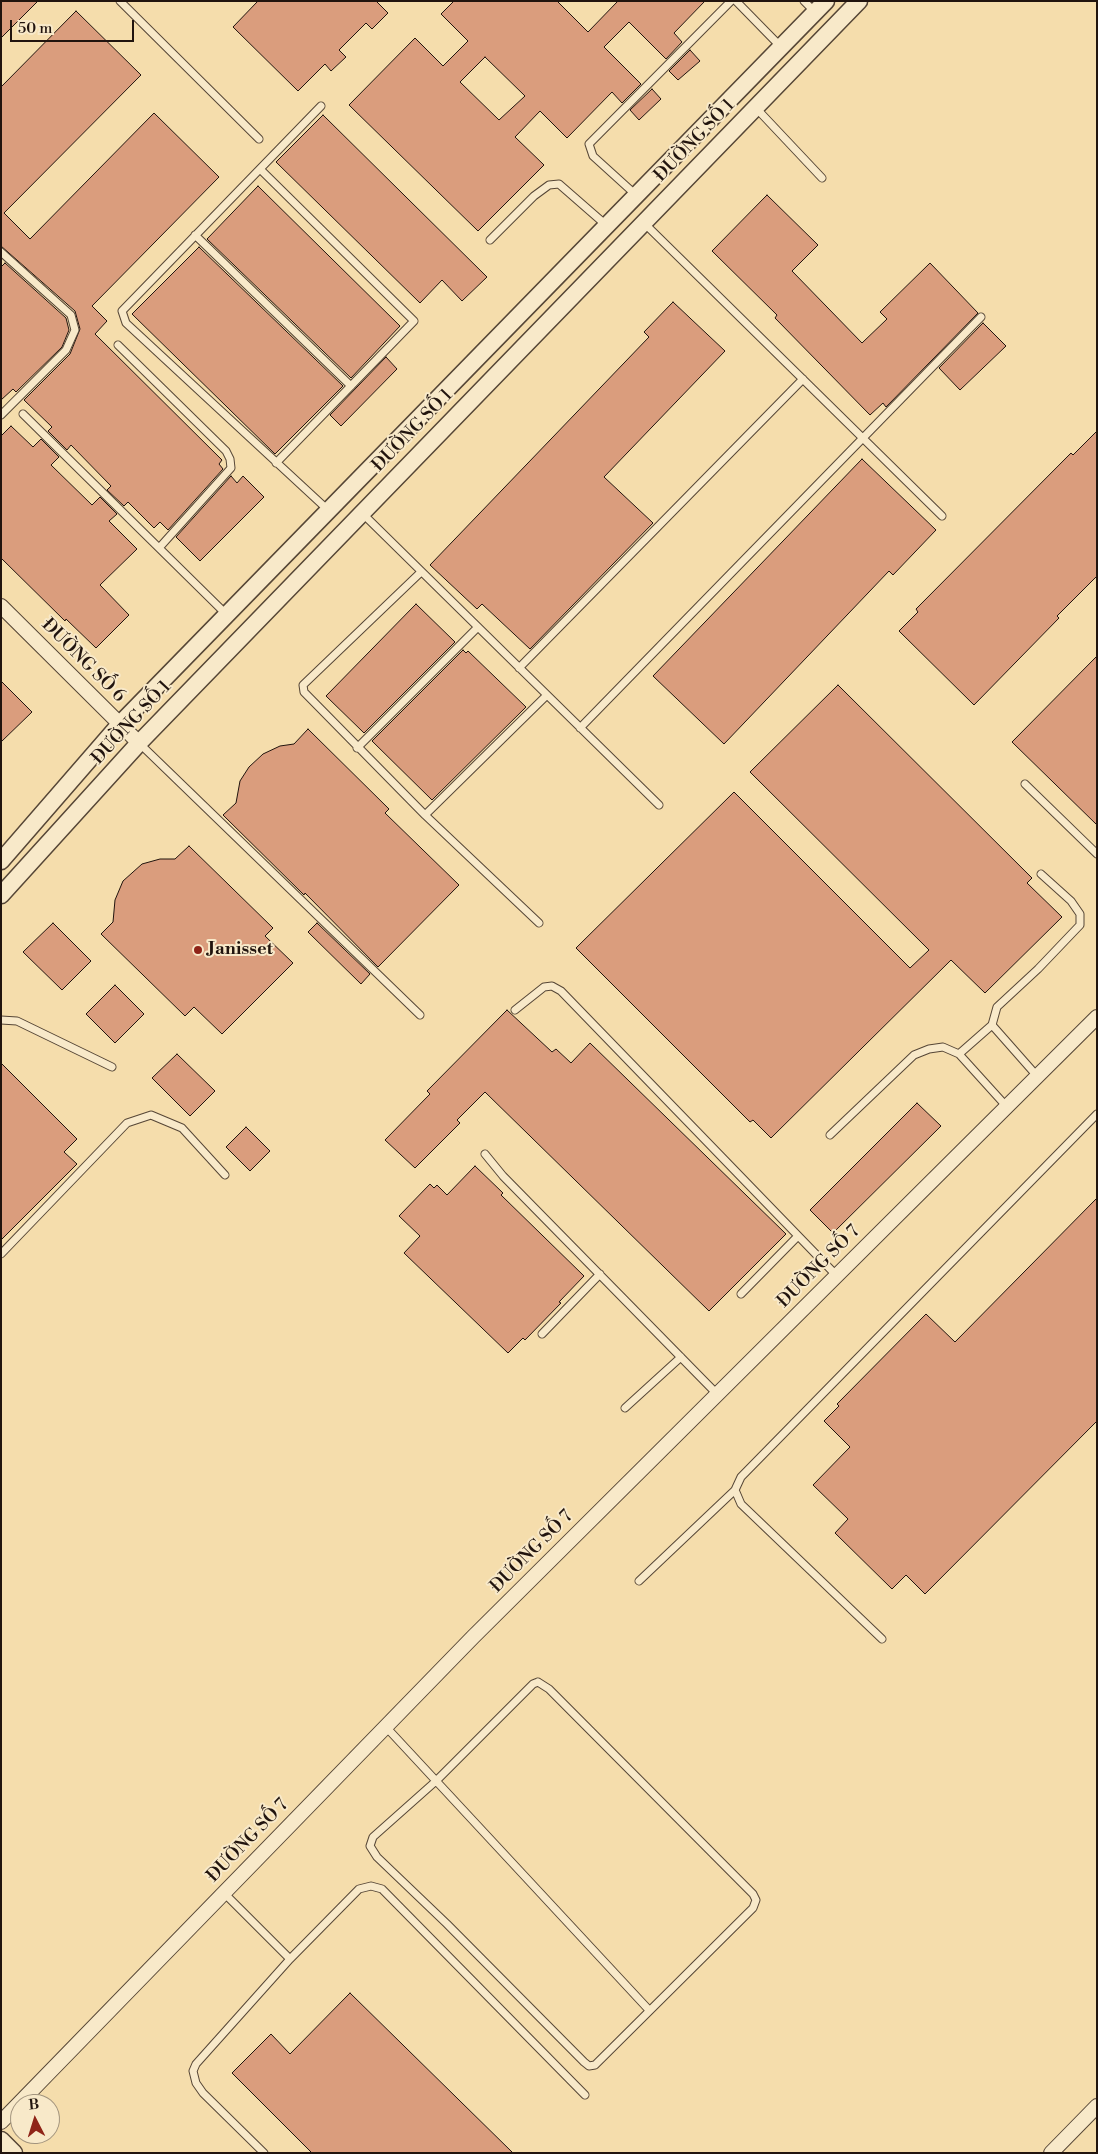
<!DOCTYPE html>
<meta charset="utf-8">
<style>
body{margin:0}
#map{position:relative;width:1098px;height:2154px;overflow:hidden;background:#f5ddac;font-family:"Libre Bodoni",serif}
canvas{display:block}
.frame{position:absolute;inset:0;border:2px solid #21140e;pointer-events:none}
.north{position:absolute;left:10px;top:2094px;width:50px;height:50px;box-sizing:border-box;background:#f8e9c9;border:1px solid #a2947e;border-radius:50%;rotate:355deg;font-size:14px;font-weight:700;line-height:20px;text-align:center;color:#21140e}
.north::after{content:'';display:block;margin:auto;width:18px;height:22px;background:#8f2418;clip-path:polygon(50% 0,100% 100%,50% 72%,0 100%)}
.scale{position:absolute;left:10px;top:20px;width:124px;height:22px;box-sizing:border-box;border:2px solid #21140e;border-top:0;padding-left:6px;font-size:15px;line-height:18px;white-space:nowrap;color:#21140e;-webkit-text-stroke:4px #f8e9c9;paint-order:stroke}
</style>
<div id="map">
<canvas width="1098" height="2154"></canvas>
<div class="frame"></div>
<div class="north">B</div>
<div class="scale">50 m</div>
</div>
<script>
const context = document.querySelector('canvas').getContext('2d');
context.lineJoin = 'round';
function paint(path, color) { context.fillStyle = color; context.fill(path, 'evenodd'); }
const poly = rows => new Path2D(rows.map(r => 'M' + r).join(''));
function trace(path, color, width, dash) { context.strokeStyle = color; context.lineWidth = width; context.lineCap = dash ? 'butt' : 'round'; context.setLineDash(dash || []); context.stroke(path); }
function label(font, color, halo, rows, align = 'center') {
  context.font = font + ' "Libre Bodoni",serif'; context.lineWidth = 4; context.setLineDash([]); context.textBaseline = 'middle'; context.strokeStyle = halo; context.fillStyle = color; for (const [text, x, y, turn = 0] of rows) {
    context.save(); context.translate(x, y); context.rotate((+turn || 0) * Math.PI / 180); context.textAlign = isNaN(turn) ? turn : align; if (halo) context.strokeText(text, 0, 0); context.fillText(text, 0, 0); context.restore();
  }
}
const building = poly([
 [1,1,38,1,1,38,1,1],
 [258,1,376,1,388,13,372,29,366,23,339,50,346,57,331,71,325,64,298,91,233,27,258,1],
 [454,1,557,1,588,32,618,1,705,1,674,33,682,42,666,59,629,22,604,47,641,84,622,103,612,92,567,138,540,111,515,137,544,165,478,231,349,105,415,38,443,66,468,41,441,14,454,1],
 [485,57,525,96,499,120,460,82,485,57],
 [76,11,141,75,4,213,30,239,154,113,219,177,92,306,107,321,95,334,222,460,219,464,223,469,168,530,160,522,154,528,128,502,124,506,107,490,111,486,71,445,67,450,48,431,52,427,24,400,70,354,80,329,75,311,1,246,1,87,76,11],
 [690,50,700,61,678,80,669,71,690,50],
 [652,89,661,99,639,120,630,110,652,89],
 [323,115,487,277,462,301,442,280,420,303,276,162,323,115],
 [258,186,400,326,351,378,207,239,258,186],
 [767,195,818,245,792,271,862,343,887,319,880,312,930,263,978,313,886,407,883,403,870,415,775,318,777,315,712,251,767,195],
 [199,247,343,386,275,454,132,314,199,247],
 [5,263,66,318,69,330,62,347,16,392,13,389,1,400,1,267,5,263],
 [673,302,725,351,604,477,653,523,530,649,482,604,477,609,430,565,649,337,644,332,673,302],
 [983,323,1006,346,960,390,939,368,983,323],
 [386,357,397,369,341,426,330,415,386,357],
 [11,426,33,447,41,439,59,457,51,465,92,505,100,497,117,514,109,521,137,549,100,585,129,615,96,648,66,619,65,621,1,558,1,436,11,426],
 [1097,431,1097,576,1057,616,1059,618,974,705,899,631,918,612,916,609,1071,453,1073,455,1097,431],
 [862,459,936,530,893,575,889,571,724,744,653,676,862,459],
 [231,476,237,483,243,476,264,497,200,561,176,537,231,476],
 [416,604,455,642,364,733,326,696,416,604],
 [463,650,466,653,468,651,526,707,432,800,372,741,463,650],
 [1097,656,1097,825,1012,742,1097,656],
 [1,681,32,712,1,742,1,681],
 [838,685,1032,878,1027,883,1062,917,985,993,951,960,771,1138,753,1120,750,1122,576,948,734,792,910,968,929,950,750,772,838,685],
 [308,729,389,809,385,813,459,885,378,967,305,893,304,895,223,815,236,803,240,781,249,767,263,754,280,746,294,744,308,729],
 [189,846,273,928,265,936,293,963,222,1034,194,1007,185,1016,101,934,113,922,115,900,123,881,142,864,160,859,175,859,189,846],
 [53,923,91,961,62,990,23,952,53,923],
 [317,923,370,974,361,984,308,932,317,923],
 [115,985,144,1014,115,1043,86,1014,115,985],
 [507,1010,552,1052,556,1049,571,1063,590,1043,786,1234,709,1311,485,1092,457,1120,460,1123,415,1168,385,1140,430,1094,427,1091,507,1010],
 [177,1054,215,1091,190,1116,152,1078,177,1054],
 [1,1063,77,1139,64,1152,77,1164,1,1240,1,1063],
 [917,1103,941,1126,833,1233,810,1210,917,1103],
 [246,1127,270,1151,250,1171,226,1147,246,1127],
 [475,1166,503,1193,501,1195,584,1276,559,1302,561,1303,525,1340,523,1338,508,1353,404,1253,420,1236,399,1216,430,1184,434,1188,437,1185,447,1195,475,1166],
 [1097,1198,1097,1421,925,1594,906,1575,892,1589,835,1533,848,1519,813,1485,850,1447,824,1421,839,1406,837,1404,926,1314,955,1342,1097,1198],
 [350,1993,513,2153,312,2153,232,2073,271,2034,290,2054,350,1993]
]);
const service = poly([
 [120,1,259,139],
 [736,1,781,47],
 [804,1,815,12],
 [321,106,122,311,126,323,328,510],
 [756,108,822,178],
 [260,169,414,321,276,463],
 [636,195,593,156,589,144,731,1],
 [644,223,942,516],
 [195,235,351,386],
 [490,240,534,196,549,185,559,184,606,225],
 [1,252,71,315,75,330,66,350,1,415],
 [118,345,226,451,230,459,231,468,159,548],
 [23,414,226,614],
 [362,513,659,805],
 [421,572,303,685,304,692,425,815,539,923],
 [519,668,803,379],
 [580,728,981,317],
 [139,743,420,1015],
 [357,748,478,627],
 [1025,784,1097,854],
 [425,815,547,695],
 [515,1010,544,987,552,986,561,991,837,1276],
 [1,1020,17,1021,112,1067],
 [959,1054,992,1025],
 [1037,1076,992,1025,997,1007,1038,969,1080,925,1080,914,1071,901,1041,874],
 [830,1135,914,1055,929,1049,943,1047,959,1054,1007,1107],
 [485,1154,503,1176,717,1394],
 [1,1254,127,1123,151,1115,182,1128,225,1175],
 [741,1294,798,1236],
 [542,1334,600,1274],
 [625,1408,681,1357],
 [639,1581,735,1490],
 [882,1639,741,1504,735,1490,741,1477,1097,1114],
 [538,1682,549,1689,753,1894,756,1900,753,1908,595,2065,589,2066,584,2062,447,1924,377,1857,370,1846,373,1837,436,1781,533,1684,538,1682],
 [386,1727,649,2010],
 [224,1893,290,1959,196,2064,193,2071,196,2083,203,2093,264,2153],
 [290,1959,359,1889,371,1886,382,1889,585,2095]
]);
const minor = poly([
 [1,606,139,743],
 [1,2122,473,1637,1097,1017],
 [1051,2153,1097,2106]
]);
const tertiary = poly([
 [1,861,120,724,826,1],
 [1,895,139,743,859,1],
 [1,2140,14,2153]
]);
const markers = [
 [198,950,5,"#8f2418"]
];
const streetNames = [
 ["ĐƯỜNG SỐ 1",695,141,-46],
 ["ĐƯỜNG SỐ 1",413,431,-46],
 ["ĐƯỜNG SỐ 6",83,661,45],
 ["ĐƯỜNG SỐ 1",132,723,-47],
 ["ĐƯỜNG SỐ 7",819,1267,-45],
 ["ĐƯỜNG SỐ 7",532,1552,-45],
 ["ĐƯỜNG SỐ 7",248,1841,-46]
];
const poiNames = [
 ["Janisset",208,950]
];
paint(building, '#da9d7d');
trace(building, '#21140e', 1);
trace(service, '#564636', 9);
trace(minor, '#564636', 16);
trace(tertiary, '#564636', 19);
trace(service, '#f8e9c9', 7);
trace(minor, '#f8e9c9', 14);
trace(tertiary, '#f8e9c9', 16);
for (const [x, y, r, color] of markers) { const dot = new Path2D(); dot.arc(x, y, r, 0, 2 * Math.PI); context.fillStyle = color; context.fill(dot); trace(dot, '#f8e9c9', 2); }
label('18px', '#21140e', '#f8e9c9', streetNames);
label('bold 18px', '#21140e', '#f8e9c9', poiNames, 'left');
</script>
